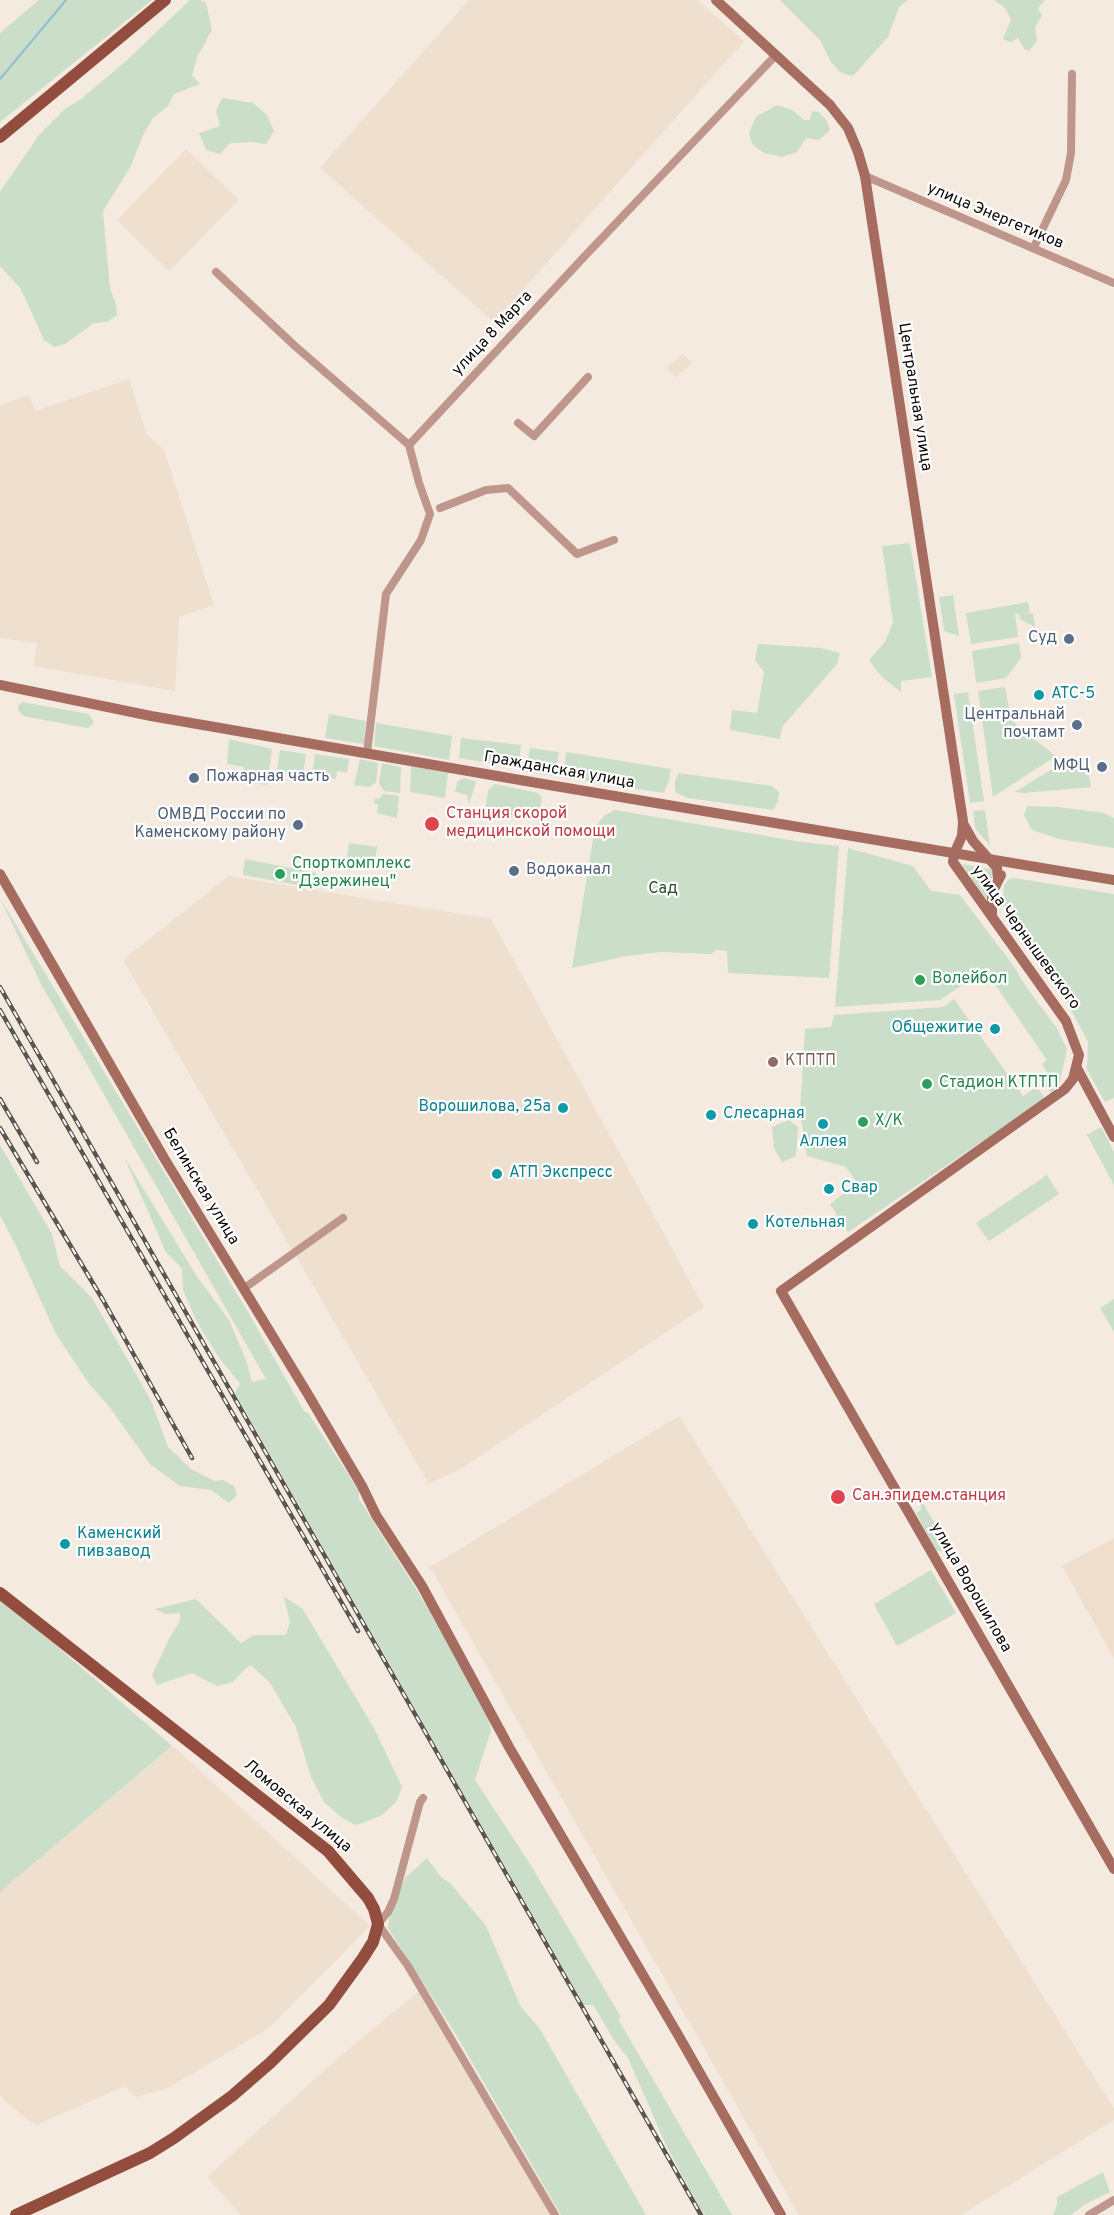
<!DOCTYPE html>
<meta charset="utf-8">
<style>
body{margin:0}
canvas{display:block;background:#f4eadf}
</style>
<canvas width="1114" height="2215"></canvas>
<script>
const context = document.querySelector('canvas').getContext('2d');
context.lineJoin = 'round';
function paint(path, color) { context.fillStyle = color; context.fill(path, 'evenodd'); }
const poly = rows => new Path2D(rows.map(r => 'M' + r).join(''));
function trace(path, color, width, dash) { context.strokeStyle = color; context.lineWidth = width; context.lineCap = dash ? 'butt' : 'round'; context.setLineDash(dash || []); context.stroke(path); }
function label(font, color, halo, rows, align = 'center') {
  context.font = font + ' Overpass,sans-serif'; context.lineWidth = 4.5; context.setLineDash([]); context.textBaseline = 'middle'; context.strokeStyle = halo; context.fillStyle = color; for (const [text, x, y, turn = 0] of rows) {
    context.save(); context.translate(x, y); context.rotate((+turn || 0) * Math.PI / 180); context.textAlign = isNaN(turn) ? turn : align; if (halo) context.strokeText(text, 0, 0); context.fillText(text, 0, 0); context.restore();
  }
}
const built = poly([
 [469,0,697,0,744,41,494,322,320,168],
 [186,149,239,200,169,271,117,220],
 [683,353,692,363,676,377,667,368],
 [129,379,147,435,164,450,214,605,179,617,175,691,34,666,37,643,0,638,0,405,29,395,35,411],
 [229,876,491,919,704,1307,462,1468,429,1484,123,960],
 [679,1416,1114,2109,1114,2120,961,2215,799,2215,430,1567],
 [173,1746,370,1926,269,2028,168,2088,136,2097,125,2086,36,2125,10,2106,0,2095,0,1892],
 [419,1991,551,2215,241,2215,207,2177,338,2058]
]);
const education = poly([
 [1114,1538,1114,1658,1062,1566]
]);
const green = poly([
 [39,0,152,0,0,122,0,33],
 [190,0,200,0,206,3,212,30,197,57,192,75,200,84,174,94,168,106,153,118,143,135,131,166,103,211,110,289,116,304,117,315,107,322,94,323,65,344,54,347,44,340,21,289,0,266,0,192,39,135,65,109,81,99,125,62],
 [780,0,908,0,899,7,888,37,853,76,841,73,831,62,820,40],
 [994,0,1045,0,1038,8,1042,16,1035,27,1037,41,1029,51,1024,49,1018,38,1011,42,1003,39,1011,20,1005,8],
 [222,98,253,103,267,115,274,131,266,144,252,142,230,143,220,154,206,150,199,133,220,126,216,111],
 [777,105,792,110,804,120,810,120,812,111,819,112,827,121,830,130,819,140,806,138,797,152,782,157,764,153,752,144,749,133,756,117],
 [910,543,932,677,901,681,901,692,882,677,869,660,885,642,893,622,882,546],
 [953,595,959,636,944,631,939,597],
 [1028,602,1030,612,1022,614,1033,613,1035,627,1020,619,1019,614,1015,614,1018,637,971,644,966,613],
 [1019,643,1021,658,1006,678,976,683,972,651],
 [758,644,821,648,840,653,837,664,782,727,780,739,730,730,732,710,757,713,764,672,755,660],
 [1005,687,1011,718,1018,727,1056,756,993,797,978,691],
 [968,692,984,801,970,803,954,694],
 [22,702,89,714,94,723,88,728,23,716,18,710,18,706],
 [329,714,366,721,364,744,325,738],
 [376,723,452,736,449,760,374,746],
 [461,738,521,745,518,768,459,758],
 [229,739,272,749,267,785,242,781,244,767,227,764],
 [530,748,559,752,555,776,526,772],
 [280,750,306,754,303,774,277,770],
 [566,752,671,769,669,780,664,793,564,778],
 [315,754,349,759,347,773,337,771,336,779,312,775],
 [1086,758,1091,787,1024,793,1015,792,1062,763],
 [360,759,378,763,376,783,369,787,354,785],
 [382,763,401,767,400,793,384,791,379,784],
 [411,766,448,773,445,798,410,792],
 [679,773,772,786,779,792,778,801,773,810,688,798,677,793,675,790,675,781],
 [464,778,476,782,469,804,467,795,455,792,457,782],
 [495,784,538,793,542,798,538,819,488,812,486,807,488,790],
 [383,794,399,796,397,818,377,813,378,804,374,804,375,799,380,798],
 [1027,806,1058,807,1104,813,1114,818,1114,848,1059,839,1032,830,1024,815],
 [615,810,801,842,839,846,829,978,728,973,727,951,716,950,711,954,661,952,626,956,572,968,595,827,604,816],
 [985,810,990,846,975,828,973,811],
 [349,843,377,847,374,870,350,867,347,860],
 [848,848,913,866,931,891,960,895,1015,968,1027,988,1056,1027,1067,1049,1059,1086,1051,1093,1043,1082,1050,1077,1042,1064,1047,1060,992,980,977,975,940,1000,835,1007],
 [245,859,316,873,314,888,243,875],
 [962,864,995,870,989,885,986,902],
 [1014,878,1114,894,1114,1098,1105,1102,1087,1070,1088,1042,1069,1006,1021,932,1006,913,1003,903,1004,885,1009,879],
 [0,898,248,1312,304,1411,308,1413,359,1491,359,1499,442,1630,487,1710,491,1730,475,1780,532,1867,621,2017,618,2019,732,2215,705,2215,699,2207,665,2143,628,2058,616,2043,593,2005,584,2005,235,1393,240,1384,217,1355,197,1322,183,1290,182,1269,166,1252,124,1157,198,1278,229,1320,246,1360,252,1382,266,1379,41,984],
 [954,999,1023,1096,1037,1087,1045,1099,848,1232,830,1204,857,1183,846,1167,807,1156,800,1112,805,1029,831,1027,834,1015,943,1007],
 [789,1120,798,1127,796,1156,782,1162,774,1148,772,1127],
 [1101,1127,1114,1152,1114,1185,1087,1135],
 [0,1145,52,1234,60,1266,92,1298,137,1376,152,1403,168,1447,191,1469,214,1481,223,1480,234,1486,237,1495,229,1503,211,1490,180,1486,150,1464,108,1405,90,1385,56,1334,16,1246,0,1215],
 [1047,1175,1059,1194,989,1241,976,1223],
 [1114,1299,1114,1332,1100,1308],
 [922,1501,948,1548,943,1551,936,1551,916,1513,922,1509,919,1503],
 [931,1570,956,1613,897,1646,874,1604],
 [0,1597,172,1746,0,1892],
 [284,1597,302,1608,375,1730,402,1787,397,1801,382,1815,363,1823,355,1825,341,1817,324,1802,311,1777,296,1727,270,1683,251,1665,243,1671,233,1682,217,1686,192,1673,157,1685,152,1675,169,1639,180,1621,180,1613,166,1614,155,1609,196,1599,241,1643,254,1635,286,1635,290,1622],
 [427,1858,441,1877,451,1884,486,1926,521,2007,540,2029,646,2215,561,2215,455,2033,388,1928,390,1914,405,1878],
 [1103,2172,1110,2192,1084,2205,1071,2215,1053,2215,1057,2205,1057,2197]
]);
const stream = poly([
 [0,79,66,0]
]);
const street = poly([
 [865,176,1114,283],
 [1034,247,1066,180,1071,153,1072,74],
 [216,272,295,346,409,445,583,258,776,55],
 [518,423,534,436,588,377],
 [440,508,486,490,508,488,577,554,614,540],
 [367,753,386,594,421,540,430,514,419,483,409,445],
 [243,1289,343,1218],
 [423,1798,420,1802,394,1899,388,1912,378,1924,408,1966,555,2215],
 [1089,2215,1114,2200]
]);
const secondary = poly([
 [716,0,830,105,848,128,858,152,865,176,963,821,962,836,954,854,953,862,1066,1021,1079,1055,1073,1079,1065,1089,781,1291,1114,1869],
 [0,685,151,716,549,785,1114,880],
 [964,825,973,841,997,868,998,879],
 [0,874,164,1158,306,1391,362,1486,376,1515,422,1586,509,1747,677,2033,781,2215],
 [992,917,992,893,1001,875],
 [1077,1068,1114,1137]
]);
const primary = poly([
 [0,137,165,0],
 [0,1593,328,1851,368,1898,374,1909,378,1924,373,1942,363,1958,329,2005,270,2063,232,2096,174,2138,150,2153,16,2215]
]);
const rail = poly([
 [0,987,701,2215],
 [0,1010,358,1631],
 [0,1099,37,1162],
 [0,1128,103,1300,192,1458]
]);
const markers = [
 [1069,639,6,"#5c6f8a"],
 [1039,695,6,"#0f9aa8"],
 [1077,725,6,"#5c6f8a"],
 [1102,767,6,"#5c6f8a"],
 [194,778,6,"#5c6f8a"],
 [432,824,8,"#e0444e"],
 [298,825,6,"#5c6f8a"],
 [514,871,6,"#5c6f8a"],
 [280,874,6,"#2e9e5b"],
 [920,980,6,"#2e9e5b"],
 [995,1029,6,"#0f9aa8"],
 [773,1062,6,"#8d6e63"],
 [927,1084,6,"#2e9e5b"],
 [563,1108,6,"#0f9aa8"],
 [711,1115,6,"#0f9aa8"],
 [863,1122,6,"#2e9e5b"],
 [823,1124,6,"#0f9aa8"],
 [497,1174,6,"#0f9aa8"],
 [829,1189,6,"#0f9aa8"],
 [753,1224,6,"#0f9aa8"],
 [838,1497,8,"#e0444e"],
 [65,1544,6,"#0f9aa8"]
];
const streetNames = [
 ["улица Энергетиков",995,217,23],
 ["улица 8 Марта",493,334,-47],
 ["Центральная улица",914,397,81],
 ["Гражданская улица",559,771,10],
 ["улица Чернышевского",1025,938,54],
 ["Белинская улица",200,1187,59],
 ["улица Ворошилова",970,1588,60],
 ["Ломовская улица",297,1807,40]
];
const serviceNames = [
 ["Суд",1057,639],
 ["Центральнай",1065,716],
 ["почтамт",1065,734],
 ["МФЦ",1090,767],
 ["Пожарная часть",206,778,"left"],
 ["ОМВД России по",286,816],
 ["Каменскому району",286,834],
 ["Водоканал",526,871,"left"]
];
const cultureNames = [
 ["АТС-5",1051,695],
 ["Общежитие",983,1029,"right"],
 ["Ворошилова, 25а",551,1108,"right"],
 ["Слесарная",723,1115],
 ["Аллея",823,1143,"center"],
 ["АТП Экспресс",509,1174],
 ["Свар",841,1189],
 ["Котельная",765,1224],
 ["Каменский",77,1535],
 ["пивзавод",77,1553]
];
const healthNames = [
 ["Станция скорой",446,815],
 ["медицинской помощи",446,833],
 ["Сан.эпидем.станция",852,1497]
];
const leisureNames = [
 ["Спорткомплекс",292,865],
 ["\"Дзержинец\"",292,883],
 ["Волейбол",932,980],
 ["Стадион КТПТП",939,1084],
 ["Х/К",875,1122]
];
const parkNames = [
 ["Сад",663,890]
];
const educationNames = [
 ["КТПТП",785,1062]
];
paint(built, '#eedfce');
paint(education, '#f0decd');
paint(green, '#cadec9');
trace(stream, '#90bdcf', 2);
trace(street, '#bf968c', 8);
trace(secondary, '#a66c5f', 10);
trace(primary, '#934d3e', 12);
trace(rail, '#5b5550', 4.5);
trace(rail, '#fff', 2, [7]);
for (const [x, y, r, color] of markers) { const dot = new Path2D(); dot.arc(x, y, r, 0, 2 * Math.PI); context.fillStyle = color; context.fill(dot); trace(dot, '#fff', 2); }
label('16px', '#0f0b08', '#fff', streetNames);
label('16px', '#4e5e75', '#fff', serviceNames, 'right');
label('16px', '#0d838f', '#fff', cultureNames, 'left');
label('16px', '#be3a42', '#fff', healthNames, 'left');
label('16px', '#27864d', '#fff', leisureNames, 'left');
label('16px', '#265126', '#fff', parkNames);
label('16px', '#785e54', '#fff', educationNames, 'left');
</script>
